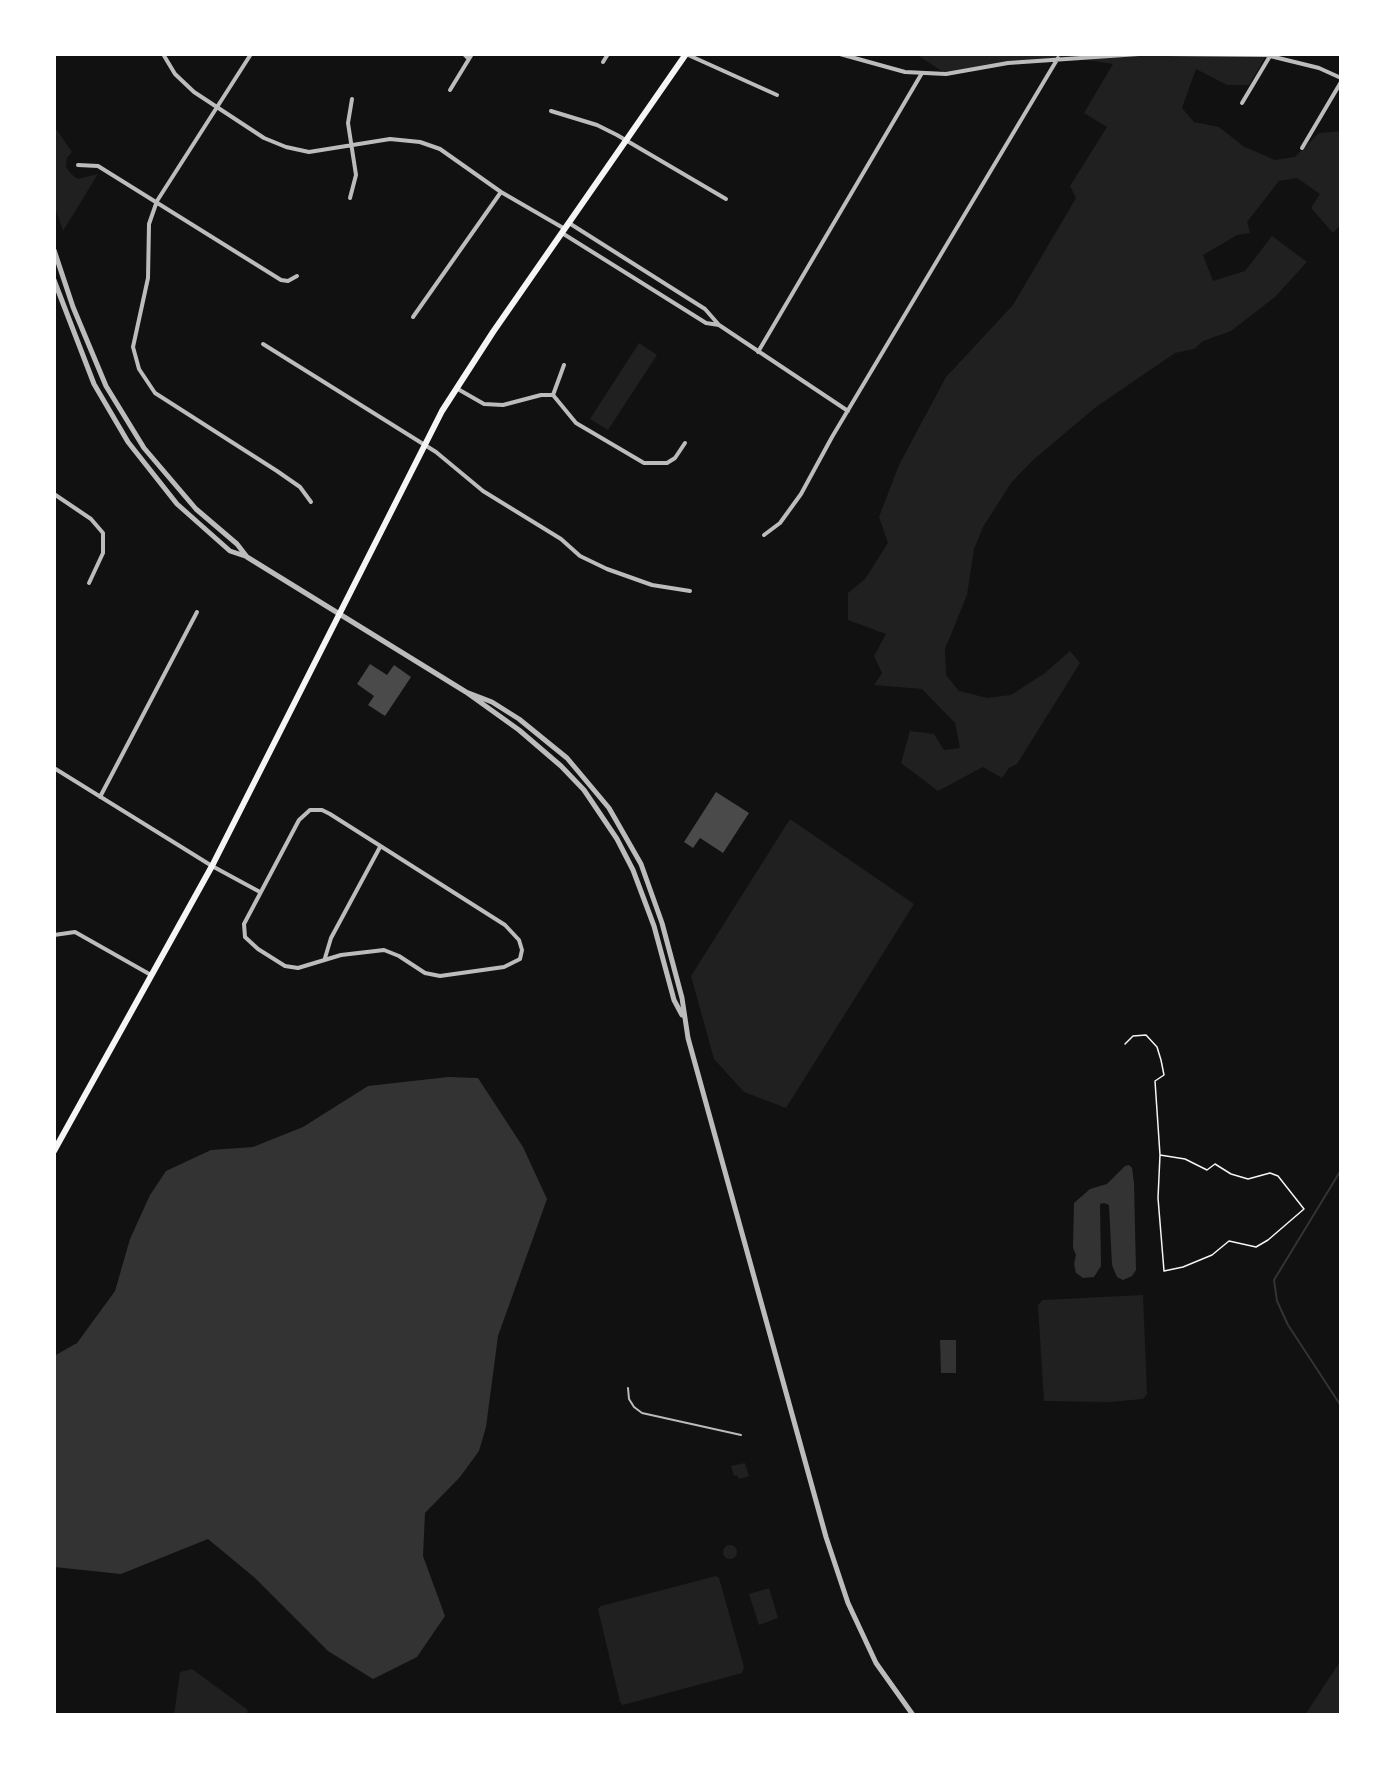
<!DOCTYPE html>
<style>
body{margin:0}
#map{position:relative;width:1395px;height:1769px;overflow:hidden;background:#111;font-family:Karla,sans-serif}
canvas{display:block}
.frame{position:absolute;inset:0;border:56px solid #fff;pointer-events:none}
</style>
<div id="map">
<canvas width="1395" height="1769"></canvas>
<div class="frame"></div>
</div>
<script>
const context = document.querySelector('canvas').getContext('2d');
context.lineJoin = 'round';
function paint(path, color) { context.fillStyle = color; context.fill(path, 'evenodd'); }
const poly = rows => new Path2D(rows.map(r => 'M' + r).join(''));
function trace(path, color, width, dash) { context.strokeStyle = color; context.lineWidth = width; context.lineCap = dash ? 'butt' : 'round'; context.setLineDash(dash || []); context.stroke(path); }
const green = poly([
 [916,54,1267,54,1249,85,1227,85,1196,69,1182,108,1194,122,1219,127,1243,146,1275,160,1295,157,1319,133,1341,131,1341,224,1333,233,1311,208,1320,194,1297,178,1279,181,1247,222,1250,233,1237,235,1203,255,1213,281,1245,271,1272,236,1307,262,1275,297,1231,331,1203,341,1194,349,1175,353,1096,407,1033,460,1011,483,983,527,974,549,967,595,945,649,946,675,959,691,987,698,1011,695,1045,673,1070,651,1080,663,1017,764,1009,768,1002,778,983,767,938,791,901,763,910,731,934,734,944,750,960,748,955,723,922,689,874,685,882,673,874,656,886,634,848,620,848,593,865,579,888,543,879,517,899,465,946,377,1013,305,1076,198,1070,186,1107,127,1084,113,1113,64,1068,57,1008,63,946,74],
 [54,126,72,152,67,158,66,167,71,174,78,179,98,174,63,231,54,205],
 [639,343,657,355,608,430,590,419],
 [790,819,914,904,786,1108,744,1092,714,1059,691,976],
 [1143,1295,1147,1394,1143,1399,1109,1402,1044,1401,1038,1305,1043,1300],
 [745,1463,749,1476,739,1479,737,1475,734,1476,731,1466],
 '723 1552a7 7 0 1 1 14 0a7 7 0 1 1-14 0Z',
 [716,1576,719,1578,744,1667,742,1673,623,1705,620,1702,598,1609,601,1606],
 [769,1588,778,1618,759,1625,749,1594],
 [1341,1660,1341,1715,1305,1715],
 [192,1669,248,1710,246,1715,174,1715,180,1672]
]);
const water = poly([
 [448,1077,478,1078,523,1147,547,1199,498,1336,486,1427,479,1451,460,1477,425,1513,423,1556,445,1616,417,1657,373,1679,328,1651,255,1578,208,1539,121,1574,54,1567,54,1356,77,1343,115,1291,130,1239,150,1195,166,1171,211,1150,253,1147,303,1127,368,1086],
 [1129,1165,1132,1168,1134,1183,1136,1270,1132,1276,1123,1280,1117,1277,1112,1265,1109,1205,1104,1203,1100,1204,1101,1266,1094,1277,1083,1278,1076,1273,1074,1264,1076,1255,1073,1248,1074,1203,1090,1189,1107,1184,1125,1166],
 [940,1340,956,1340,956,1373,941,1373]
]);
const stream = poly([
 [1341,1170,1274,1280,1277,1301,1288,1325,1341,1406]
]);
const building = poly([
 [370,664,387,675,394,665,411,677,385,716,368,705,374,696,357,684],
 [716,792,749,813,723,853,700,838,693,848,684,842]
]);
const path = poly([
 [1125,1044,1133,1036,1146,1035,1157,1047,1161,1060,1164,1075,1155,1081,1160,1155,1185,1159,1207,1170,1215,1164,1231,1174,1248,1179,1270,1173,1278,1176,1304,1209,1268,1240,1256,1247,1229,1241,1212,1255,1183,1267,1164,1271,1158,1198,1160,1155]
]);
const service = poly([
 [628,1388,629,1399,634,1407,642,1413,741,1435]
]);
const minor = poly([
 [163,54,175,74,194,92,264,138,286,147,309,152,390,139,420,142,440,149,501,192,565,229],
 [251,54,157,201,149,224,148,278,133,347,139,369,155,393,277,471,300,487,311,502],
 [464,54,469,59],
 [686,54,777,95],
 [840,54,905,72,946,74,1008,63,1139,54],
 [1167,54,1266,55,1319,68,1341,78],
 [603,62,608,54],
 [450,90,472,54],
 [1242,103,1270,56],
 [551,111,597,125,617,135,726,199],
 [1302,148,1341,82],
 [78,165,98,166,281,280,288,281,297,276],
 [350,198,356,175,348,123,352,99],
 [562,233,706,323,719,325,705,309,569,223],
 [413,317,501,192],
 [719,325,848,411],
 [263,344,436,452,483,491,561,539,580,556,607,569,652,585,690,591],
 [758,352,922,73],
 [456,388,484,404,503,405,541,395,553,395,576,423,644,463,667,463,675,458,685,443],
 [553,395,564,365],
 [54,494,91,519,103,533,103,553,89,583],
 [764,535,780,523,801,494,832,437,1058,58],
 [54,768,212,866,260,892],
 [100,797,197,612],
 [310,810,322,810,330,814,505,925,519,940,522,950,520,959,504,967,440,976,425,973,399,956,384,950,341,955,298,968,285,966,258,949,245,937,244,924,299,820,310,810],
 [54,935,75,932,151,975],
 [325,958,331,938,380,847]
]);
const tertiary = poly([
 [54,250,73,307,106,386,144,448,196,509,237,544,247,557,466,692,519,730,561,766,584,790,617,839,633,870,654,926,674,1000,682,1015],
 [54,280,94,384,128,442,177,504,230,551,245,556],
 [466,692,492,702,519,719,567,758,609,808,641,864,662,923,682,998,688,1038,826,1537,848,1603,876,1663,913,1715]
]);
const secondary = poly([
 [54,1151,212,866,442,411,493,332,686,54]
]);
paint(green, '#202020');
paint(water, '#333');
trace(stream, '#333', 2);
paint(building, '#4a4a4a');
trace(path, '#f5f5f5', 1.5);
trace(service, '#bcbcbc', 2);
trace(minor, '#bcbcbc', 4);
trace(tertiary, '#bcbcbc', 5);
trace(secondary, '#f5f5f5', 6);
</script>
